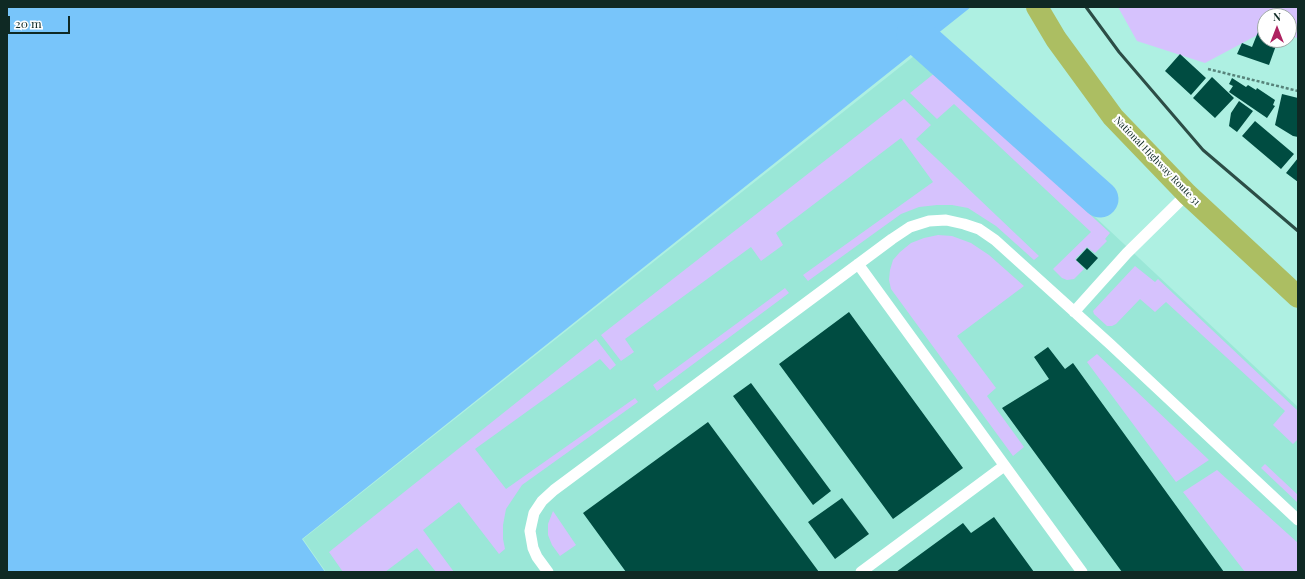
<!DOCTYPE html>
<style>
body{margin:0}
#map{position:relative;width:1305px;height:579px;overflow:hidden;background:#aef0e2;font-family:"Playfair Display",serif}
canvas{display:block}
.frame{position:absolute;inset:0;border:8px solid #0f2924;pointer-events:none}
.north{position:absolute;left:1257px;top:8px;width:40px;height:40px;box-sizing:border-box;background:#fff;border:1px solid #9fa9a7;border-radius:50%;rotate:0deg;font-size:11px;font-weight:700;line-height:16px;text-align:center;color:#0f2924}
.north::after{content:'';display:block;margin:auto;width:14px;height:18px;background:#ae2260;clip-path:polygon(50% 0,100% 100%,50% 72%,0 100%)}
.scale{position:absolute;left:8px;top:16px;width:62px;height:18px;box-sizing:border-box;border:2px solid #0f2924;border-top:0;padding-left:5px;font-size:12px;line-height:14px;white-space:nowrap;color:#0f2924;-webkit-text-stroke:3px #fff;paint-order:stroke}
</style>
<div id="map">
<canvas width="1305" height="579"></canvas>
<div class="frame"></div>
<div class="north">N</div>
<div class="scale">20 m</div>
</div>
<script>
const context = document.querySelector('canvas').getContext('2d');
context.lineJoin = 'round';
function paint(path, color) { context.fillStyle = color; context.fill(path, 'evenodd'); }
const poly = rows => new Path2D(rows.map(r => 'M' + r).join(''));
function trace(path, color, width, dash) { context.strokeStyle = color; context.lineWidth = width; context.lineCap = dash ? 'butt' : 'round'; context.setLineDash(dash || []); context.stroke(path); }
function label(font, color, halo, rows, align = 'center') {
  context.font = font + ' "Playfair Display",serif'; context.lineWidth = 4; context.setLineDash([]); context.textBaseline = 'middle'; context.strokeStyle = halo; context.fillStyle = color; for (const [text, x, y, turn = 0] of rows) {
    context.save(); context.translate(x, y); context.rotate((+turn || 0) * Math.PI / 180); context.textAlign = isNaN(turn) ? turn : align; if (halo) context.strokeText(text, 0, 0); context.fillText(text, 0, 0); context.restore();
  }
}
const built = poly([
 [919,52,1298,407,1298,572,326,572,303,539]
]);
const green = poly([
 [1118,7,1298,7,1298,38,1289,36,1289,16,1265,16,1265,31,1205,63,1137,41],
 [936,72,1110,233,1105,239,1107,241,1095,253,1087,247,1075,259,1084,269,1074,279,1067,280,1062,278,1053,269,1091,232,954,104,937,119,910,93],
 [904,99,931,125,916,139,1039,256,1034,260,996,226,968,208,952,205,937,205,919,207,901,214,808,281,803,275,933,182,901,138,776,233,783,245,761,261,751,247,625,339,634,352,621,361,601,335],
 [938,235,952,236,971,243,989,255,1024,286,957,336,996,388,987,396,1024,447,1013,456,891,289,889,280,890,270,893,260,900,252,911,243,924,238],
 [1135,266,1155,282,1158,279,1298,411,1298,439,1293,444,1273,425,1285,411,1166,302,1155,312,1140,299,1116,324,1112,326,1107,326,1094,314,1093,311],
 [785,288,789,293,657,391,653,385],
 [596,339,616,365,610,370,600,359,475,449,506,489,635,398,638,402,522,485,506,509,503,525,503,539,505,549,499,554,459,502,423,530,454,572,436,572,417,548,385,572,343,572,329,552],
 [1097,354,1209,460,1176,482,1087,362],
 [1265,464,1298,495,1298,503,1261,468],
 [1217,470,1298,543,1298,572,1245,572,1183,492],
 [553,511,576,545,560,556,552,545,548,535,548,524]
]);
const water = poly([
 [7,7,971,7,302,539,325,572,7,572]
]);
const river = poly([
 [915,34,1100,199]
]);
const building = poly([
 [1260,27,1265,29,1265,40,1278,40,1269,65,1237,54,1242,43,1252,47],
 [1180,54,1206,78,1191,95,1165,71],
 [1212,77,1234,98,1215,118,1193,98],
 [1232,78,1246,87,1248,85,1256,90,1257,88,1275,100,1273,105,1275,106,1267,118,1229,92,1233,86,1229,84],
 [1282,94,1298,98,1298,137,1293,136,1275,125],
 [1239,101,1253,111,1237,132,1229,126,1231,113],
 [1255,121,1294,154,1281,169,1242,136],
 [1298,158,1298,182,1286,173],
 [1087,248,1098,258,1087,270,1076,260],
 [849,312,963,468,893,519,779,364],
 [1048,347,1065,369,1073,363,1224,572,1122,572,1002,408,1049,379,1034,357],
 [751,383,831,491,813,505,733,396],
 [708,422,819,572,626,572,583,513],
 [842,498,869,534,835,559,808,522],
 [994,517,1034,572,896,572,963,523,971,533]
]);
const path = poly([
 [1208,69,1298,91]
]);
const service = poly([
 [858,264,1082,572],
 [1074,312,1127,253,1187,194],
 [548,572,537,557,533,548,530,531,534,513,542,501,554,490,892,239,910,227,929,221,946,220,964,224,979,229,995,240,1110,344,1298,520],
 [861,572,1004,466]
]);
const trunk = poly([
 [1037,7,1056,39,1113,117,1187,194,1298,297]
]);
const rail = poly([
 [1086,7,1119,52,1203,150,1298,231]
]);
const streetNames = [
 ["National Highway Route 31",1157,161,46]
];
paint(built, '#9ae7d7');
paint(green, '#d6c2fd');
paint(water, '#78c5fa');
trace(river, '#78c5fa', 37);
paint(building, '#004c41');
trace(path, '#57837a', 2.5, [3, 2]);
trace(service, '#fff', 11);
trace(trunk, '#acbe62', 22);
trace(rail, '#2c4d46', 3);
label('10px', '#0f2924', '#fff', streetNames);
</script>
